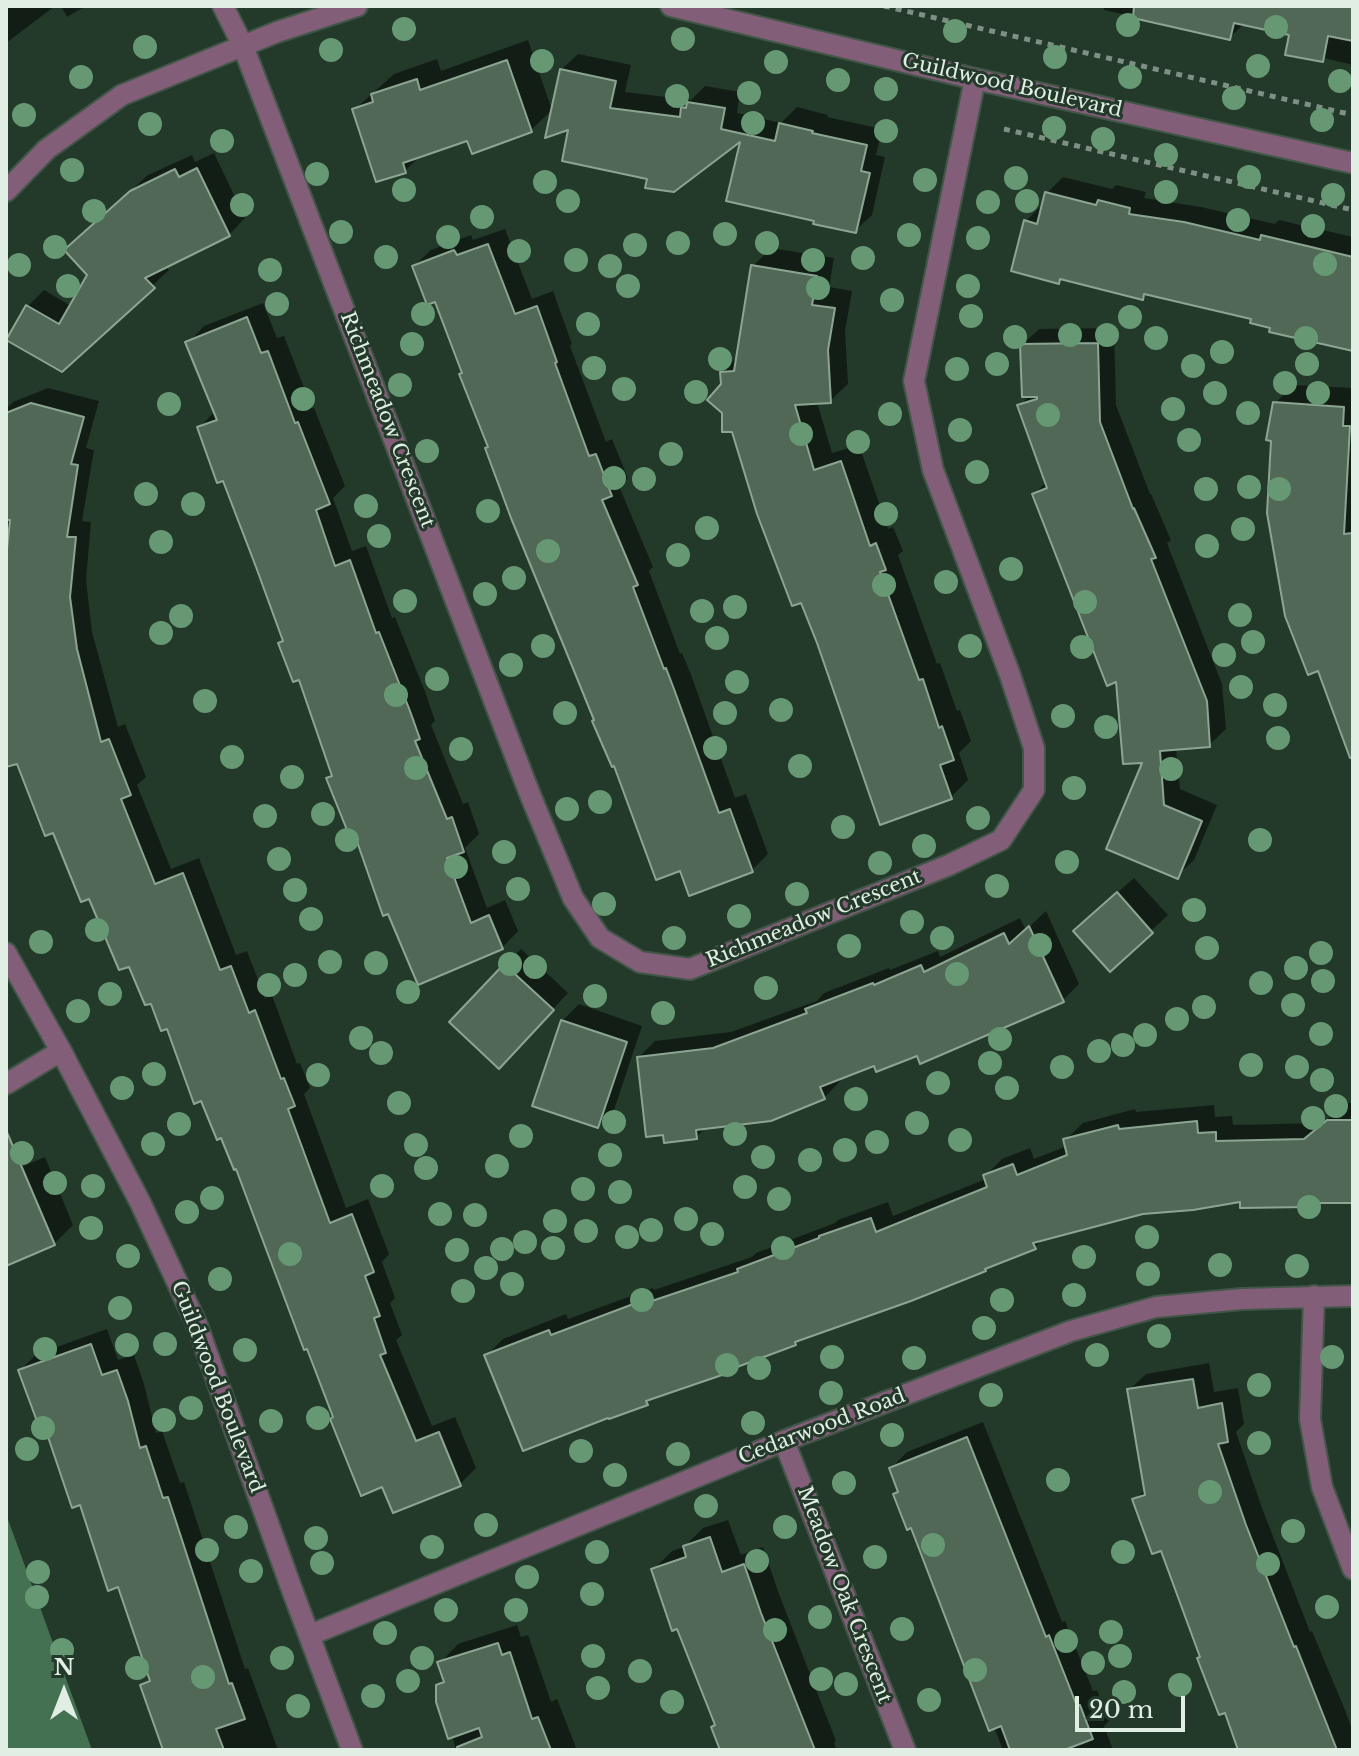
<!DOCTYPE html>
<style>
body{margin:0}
#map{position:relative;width:1359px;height:1756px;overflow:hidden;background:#233929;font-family:"Libre Baskerville",serif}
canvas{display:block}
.frame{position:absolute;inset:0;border:8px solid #e1eee4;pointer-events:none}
.north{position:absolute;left:24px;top:1652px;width:80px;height:80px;-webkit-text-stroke:6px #233929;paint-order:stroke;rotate:0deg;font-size:22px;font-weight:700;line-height:32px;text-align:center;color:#e1eee4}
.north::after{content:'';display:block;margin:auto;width:28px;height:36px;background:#e1eee4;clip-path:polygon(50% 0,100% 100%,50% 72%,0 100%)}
.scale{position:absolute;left:1075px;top:1696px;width:110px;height:36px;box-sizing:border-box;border:4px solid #e1eee4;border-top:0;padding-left:10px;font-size:24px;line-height:28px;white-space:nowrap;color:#e1eee4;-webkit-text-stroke:6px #233929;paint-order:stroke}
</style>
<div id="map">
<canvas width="1359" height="1756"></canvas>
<div class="frame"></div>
<div class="north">N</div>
<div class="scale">20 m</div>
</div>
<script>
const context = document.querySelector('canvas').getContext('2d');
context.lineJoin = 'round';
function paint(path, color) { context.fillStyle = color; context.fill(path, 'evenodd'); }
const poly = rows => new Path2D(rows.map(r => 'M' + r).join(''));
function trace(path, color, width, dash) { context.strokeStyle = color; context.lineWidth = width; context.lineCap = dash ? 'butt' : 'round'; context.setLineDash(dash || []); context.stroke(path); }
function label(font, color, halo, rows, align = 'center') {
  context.font = font + ' "Libre Baskerville",serif'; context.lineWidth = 6; context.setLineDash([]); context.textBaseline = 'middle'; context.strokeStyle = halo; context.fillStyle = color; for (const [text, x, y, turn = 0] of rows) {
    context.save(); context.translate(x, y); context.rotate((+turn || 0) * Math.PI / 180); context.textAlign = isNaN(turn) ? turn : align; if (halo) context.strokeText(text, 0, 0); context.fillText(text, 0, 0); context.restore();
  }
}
const forest = poly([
 [6,1514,92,1750,6,1750]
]);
const shadow = poly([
 [6,6,55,6,6,43],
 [61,6,86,6,67,17],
 [1102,6,1353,6,1353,65,1324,58,1322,60,1292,33,1245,23,1229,38,1104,10,1104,7],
 [528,40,552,110,531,130,468,139,422,154,405,171,354,110,394,74,437,59,441,71],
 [578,54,631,65,625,92,691,100,705,86,740,92,737,113,781,123,797,107,828,115,827,117,882,129,876,155,885,157,872,215,855,231,744,137,649,177,571,127,561,70],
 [214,153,245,218,229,235,165,266,169,270,62,370,28,306,44,290,71,306,89,274,83,234,148,175,192,155,195,162],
 [1063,177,1112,189,1116,185,1146,192,1144,198,1201,207,1275,224,1279,220,1353,237,1353,349,1273,326,1253,318,1147,293,1142,297,1063,277,1059,281,1026,221,1042,205,1047,193],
 [505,229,532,299,553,291,572,344,570,346,606,442,612,439,628,478,619,486,653,567,649,571,680,654,682,653,690,672,735,798,746,794,768,854,752,870,616,763,596,720,490,446,436,299,414,266,431,250,471,235,473,240],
 [771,248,834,258,829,287,852,291,845,331,848,384,830,401,817,402,832,453,859,445,888,529,893,527,903,551,898,555,937,664,940,663,957,711,960,710,971,741,959,753,968,780,951,797,802,600,723,385,722,372,739,355,753,266],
 [263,303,277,338,284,336,312,408,314,408,345,486,333,498,352,551,366,546,392,618,395,617,426,694,435,721,431,725,463,804,468,802,479,834,465,848,487,908,505,900,518,931,502,948,419,982,355,831,328,779,333,774,300,678,280,643,284,639,224,479,199,428,215,411,188,343,204,326],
 [1114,328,1116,405,1150,494,1151,494,1171,540,1167,543,1222,684,1226,729,1209,745,1176,748,1180,789,1217,805,1194,860,1177,876,1145,761,1118,680,1034,494,1047,481,1019,406,1030,395,1022,345,1039,329],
 [1294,385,1353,388,1353,760,1319,669,1275,403],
 [48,388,99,401,86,448,94,450,82,521,91,522,86,580,92,632,118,727,125,724,146,777,137,785,171,869,199,858,236,955,247,951,265,998,272,995,297,1064,300,1063,310,1088,304,1094,346,1208,368,1199,389,1254,382,1262,395,1298,390,1303,402,1335,396,1340,432,1426,455,1417,476,1468,460,1484,383,1485,334,1417,237,1167,168,1026,130,964,54,831,18,761,6,754,6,409,13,402],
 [1134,878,1168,915,1110,969,1092,915],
 [1046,911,1079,984,1063,1000,918,1054,875,1064,839,1078,840,1081,824,1098,707,1127,696,1137,639,1057,655,1041,731,1032,817,1001,824,993,889,968,890,970,938,951,940,957,1020,918,1026,930],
 [521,949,568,993,515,1050,451,1022],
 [579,1004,642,1026,614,1110,598,1126,562,1021],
 [1346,1103,1353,1103,1353,1201,1309,1201,1305,1205,1242,1199,1142,1212,1044,1238,1035,1247,990,1265,985,1270,800,1338,795,1343,725,1369,721,1373,654,1396,647,1403,486,1356,503,1339,566,1314,568,1319,653,1288,654,1290,752,1257,756,1253,835,1223,838,1220,888,1202,893,1216,986,1179,985,1176,1002,1159,1030,1148,1034,1159,1067,1146,1065,1140,1083,1123,1135,1109,1136,1112,1214,1105,1215,1117,1232,1116,1233,1125,1323,1123],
 [45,1157,73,1225,54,1244,6,1264,6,1173],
 [107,1329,118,1360,134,1355,144,1384,156,1433,162,1431,180,1483,184,1482,245,1669,248,1668,278,1750,165,1750,142,1686,151,1677,120,1585,20,1370,37,1354],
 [1209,1363,1214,1392,1238,1388,1244,1424,1236,1432,1262,1508,1310,1632,1312,1631,1345,1710,1353,1732,1353,1750,1240,1750,1162,1549,1135,1500,1146,1488,1129,1390,1146,1374],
 [983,1422,1062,1622,1065,1621,1093,1691,1097,1690,1109,1721,1104,1726,1113,1750,1003,1750,900,1491,891,1468,907,1452],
 [728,1520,741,1555,763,1547,779,1594,836,1741,834,1743,837,1750,722,1750,717,1724,653,1570,672,1551,684,1547,703,1528],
 [517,1625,521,1637,528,1635,551,1702,557,1699,577,1750,456,1750,438,1685,445,1678,440,1663,458,1644]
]);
const building = poly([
 [1134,6,1353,6,1353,41,1328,36,1323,62,1285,55,1289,35,1234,23,1230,40,1133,18,1134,6],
 [507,60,532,132,472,154,467,141,403,163,406,173,376,182,352,109,373,102,371,94,417,79,420,90,507,60],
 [560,69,616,81,610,108,680,117,681,107,686,108,687,102,725,108,721,129,775,141,779,123,813,131,812,133,867,145,861,171,870,173,856,233,813,224,814,221,726,201,740,142,674,192,645,188,647,179,562,161,568,130,545,138,560,69],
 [197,168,230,236,145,278,155,288,62,372,6,340,26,305,59,324,87,275,64,250,130,191,175,169,179,177,197,168],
 [1045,192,1096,205,1098,200,1130,208,1129,214,1184,222,1260,240,1261,235,1353,257,1353,351,1269,332,1270,328,1250,323,1251,319,1144,294,1143,300,1060,279,1059,284,1011,271,1024,220,1037,224,1045,192],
 [488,244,515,314,537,306,557,362,555,363,589,456,596,454,612,496,602,500,638,585,633,587,664,669,666,668,674,689,719,813,730,809,753,872,689,896,680,871,656,880,614,766,612,767,592,721,594,720,570,661,511,518,485,448,488,447,459,374,462,373,435,302,427,305,412,266,454,250,457,255,488,244],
 [751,265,817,276,812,305,835,308,828,350,831,403,795,405,814,470,841,461,870,546,876,543,886,570,880,572,919,680,923,679,939,728,942,726,954,760,940,765,952,799,880,825,817,643,801,603,792,606,757,514,732,432,722,432,722,413,707,400,721,384,720,372,734,371,751,265],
 [247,317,261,353,268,351,295,423,298,422,330,504,316,510,335,566,350,560,376,633,379,632,410,711,420,739,415,741,447,819,452,817,464,852,447,858,471,923,489,915,503,949,418,985,388,914,383,916,354,833,349,835,326,778,332,776,299,680,293,682,278,643,283,641,256,567,223,481,217,483,197,427,217,420,185,342,247,317],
 [1098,343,1100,422,1133,509,1134,508,1156,558,1151,559,1207,701,1210,747,1160,751,1164,805,1202,821,1178,879,1106,849,1142,763,1123,764,1116,682,1107,686,1032,494,1047,488,1017,405,1037,399,1037,397,1022,397,1020,344,1098,343],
 [1273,402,1344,407,1343,426,1350,426,1344,534,1353,533,1353,757,1350,758,1318,671,1308,675,1285,616,1267,513,1271,441,1266,440,1273,402],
 [31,403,84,417,71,464,78,465,67,537,76,537,70,597,77,649,101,742,109,739,131,795,121,799,155,884,183,873,220,970,231,966,249,1013,255,1010,281,1079,284,1078,295,1106,288,1109,330,1223,352,1214,374,1272,365,1276,380,1316,374,1318,386,1353,380,1355,416,1441,439,1432,461,1486,393,1513,382,1487,361,1496,330,1419,333,1417,307,1349,304,1350,236,1169,234,1170,221,1138,217,1140,201,1101,194,1104,167,1029,161,1031,151,1004,145,1005,129,967,119,970,89,899,81,902,53,833,45,836,17,764,6,767,6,559,10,520,6,520,6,413,31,403],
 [1117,892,1153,933,1110,972,1073,931,1117,892],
 [1029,926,1064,1002,920,1064,917,1056,876,1072,874,1066,820,1087,825,1099,771,1121,696,1130,697,1139,664,1143,663,1135,646,1137,637,1057,713,1048,807,1013,805,1009,873,983,874,985,921,965,924,972,1004,933,1009,944,1029,926],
 [504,964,554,1010,499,1069,449,1022,504,964],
 [561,1020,627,1042,598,1128,532,1106,561,1020],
 [1327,1120,1353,1120,1353,1203,1306,1203,1306,1207,1240,1208,1240,1202,1193,1210,1143,1214,1033,1243,1036,1249,985,1269,986,1271,911,1301,795,1342,796,1345,721,1373,722,1375,646,1401,648,1405,609,1419,608,1418,523,1451,484,1355,549,1330,551,1335,636,1303,637,1306,738,1272,737,1269,819,1238,819,1236,871,1218,876,1232,987,1187,983,1175,1013,1164,1017,1175,1067,1155,1063,1139,1118,1125,1119,1129,1197,1121,1198,1133,1216,1132,1216,1141,1304,1139,1327,1120],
 [6,1130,55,1245,6,1266,6,1130],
 [91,1344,102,1375,117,1370,128,1401,140,1448,146,1446,163,1498,168,1497,229,1684,232,1683,245,1719,216,1729,224,1750,163,1750,140,1685,150,1681,118,1587,108,1591,80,1505,72,1508,43,1422,38,1424,18,1370,91,1344],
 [1193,1379,1198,1408,1222,1403,1228,1442,1218,1444,1246,1525,1294,1647,1296,1646,1337,1750,1238,1750,1225,1713,1219,1715,1197,1658,1200,1657,1161,1551,1152,1554,1132,1499,1145,1495,1127,1389,1193,1379],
 [967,1437,1046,1637,1049,1635,1077,1706,1080,1705,1093,1739,1064,1750,1010,1750,1001,1726,989,1731,911,1528,907,1530,893,1494,898,1492,889,1468,967,1437],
 [710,1537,722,1572,744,1564,761,1613,815,1750,720,1750,711,1727,715,1725,677,1629,672,1631,651,1569,686,1557,683,1546,710,1537],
 [498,1643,502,1655,510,1652,532,1719,538,1717,551,1750,458,1750,457,1747,482,1737,479,1728,448,1739,436,1702,436,1685,444,1682,437,1662,498,1643]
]);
const path = poly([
 [884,6,1353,115],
 [1004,129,1353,210]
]);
const minor = poly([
 [223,6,243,46,529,792,573,898,600,938,640,962,690,969,949,865,1001,840,1034,790,1034,748,1010,675,933,470,914,381,975,79],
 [6,1084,61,1051],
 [1314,1296,1310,1419,1322,1487,1353,1569],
 [784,1441,905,1750],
 [310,1635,784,1441,1071,1331,1156,1307,1242,1299,1353,1296]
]);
const tertiary = poly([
 [671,6,975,79,1353,163],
 [6,191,47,149,122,95,277,32,357,6],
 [6,953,61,1051,140,1202,197,1325,291,1587,352,1750]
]);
const trees = [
 [1128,25],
 [1276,27],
 [404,29],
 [955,31],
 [683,39],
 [145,47],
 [331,50],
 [1055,57],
 [542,61],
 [776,62],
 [1258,66],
 [81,77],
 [1130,77],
 [838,80],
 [1340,81],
 [886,89],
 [749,93],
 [677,96],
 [1234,98],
 [24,115],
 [1322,120],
 [753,123],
 [150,124],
 [1054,128],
 [886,131],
 [1103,139],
 [222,141],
 [1166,155],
 [72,170],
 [317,174],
 [1249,177],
 [1016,178],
 [925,180],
 [545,182],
 [404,190],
 [1166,192],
 [1333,195],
 [568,201],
 [1027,201],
 [988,202],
 [242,205],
 [94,211],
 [482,217],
 [1238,220],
 [1313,226],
 [341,232],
 [725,234],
 [909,235],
 [448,237],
 [978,238],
 [678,243],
 [767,243],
 [635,245],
 [55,247],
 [519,251],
 [386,257],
 [863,258],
 [576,260],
 [813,260],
 [1325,264],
 [19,265],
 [610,266],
 [270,270],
 [68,286],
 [628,286],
 [968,286],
 [818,288],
 [892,300],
 [277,304],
 [423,314],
 [971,316],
 [1130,317],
 [588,324],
 [1070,335],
 [1107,335],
 [1015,337],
 [1156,338],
 [1306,338],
 [412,344],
 [1222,352],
 [720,359],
 [997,364],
 [1307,364],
 [1193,366],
 [594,368],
 [957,369],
 [1285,383],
 [400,385],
 [624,389],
 [696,392],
 [1215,393],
 [1318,393],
 [303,399],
 [169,404],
 [1173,409],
 [1248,413],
 [890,414],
 [1048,415],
 [960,430],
 [801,434],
 [1189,440],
 [858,442],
 [427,451],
 [671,454],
 [977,472],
 [614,478],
 [644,479],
 [1249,487],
 [1206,489],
 [1279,489],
 [146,494],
 [193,504],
 [366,506],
 [488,511],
 [886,514],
 [707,528],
 [1243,529],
 [379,536],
 [161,542],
 [1207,546],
 [548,551],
 [678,555],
 [1011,569],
 [514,578],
 [946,582],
 [884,585],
 [485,594],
 [405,601],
 [1085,602],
 [735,607],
 [702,611],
 [1240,615],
 [181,616],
 [161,633],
 [717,638],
 [1253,642],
 [543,646],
 [970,646],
 [1082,647],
 [1224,655],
 [511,665],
 [437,679],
 [737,682],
 [1241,687],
 [396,695],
 [205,701],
 [1275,705],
 [781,710],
 [565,713],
 [725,713],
 [1063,716],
 [1106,727],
 [1278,738],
 [715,748],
 [461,749],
 [232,757],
 [800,766],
 [416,768],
 [1171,769],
 [292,777],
 [1074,788],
 [600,802],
 [567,809],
 [323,814],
 [265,816],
 [978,818],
 [843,827],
 [347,840],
 [1260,840],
 [924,846],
 [504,852],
 [279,859],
 [1067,862],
 [880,863],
 [456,867],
 [997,886],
 [518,889],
 [295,890],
 [797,894],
 [604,904],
 [1194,910],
 [739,916],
 [311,919],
 [912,922],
 [97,930],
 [674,938],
 [942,938],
 [41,942],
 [1040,945],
 [849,946],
 [1207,948],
 [1321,953],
 [330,962],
 [376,963],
 [510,964],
 [535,967],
 [1296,968],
 [957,974],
 [295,975],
 [1323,981],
 [1261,983],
 [269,985],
 [766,988],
 [408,992],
 [110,994],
 [595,996],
 [1293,1005],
 [1204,1007],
 [78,1011],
 [663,1013],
 [1177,1019],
 [1321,1034],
 [1145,1035],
 [361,1038],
 [1000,1039],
 [1123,1045],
 [1099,1051],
 [381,1053],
 [990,1063],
 [1251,1065],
 [1062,1067],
 [1297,1067],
 [154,1074],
 [318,1075],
 [1322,1080],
 [938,1083],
 [122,1088],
 [1007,1088],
 [856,1099],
 [399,1103],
 [1336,1106],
 [1313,1118],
 [614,1122],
 [917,1123],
 [179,1124],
 [735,1134],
 [521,1136],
 [960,1140],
 [877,1142],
 [153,1144],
 [416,1145],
 [845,1150],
 [22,1153],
 [610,1155],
 [763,1157],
 [810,1160],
 [497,1166],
 [426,1168],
 [55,1183],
 [93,1186],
 [382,1186],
 [745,1187],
 [583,1189],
 [620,1192],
 [212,1198],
 [779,1199],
 [1309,1207],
 [187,1212],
 [440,1214],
 [475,1215],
 [686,1219],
 [555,1221],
 [91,1228],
 [651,1230],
 [586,1231],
 [712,1234],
 [627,1237],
 [1147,1237],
 [525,1242],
 [553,1248],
 [783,1248],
 [502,1249],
 [457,1250],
 [290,1254],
 [128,1256],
 [1084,1257],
 [1220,1265],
 [1297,1266],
 [486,1268],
 [1148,1274],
 [220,1279],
 [512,1284],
 [463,1291],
 [1074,1295],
 [642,1300],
 [1002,1300],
 [120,1308],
 [984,1328],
 [1159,1336],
 [165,1344],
 [127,1345],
 [45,1349],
 [245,1350],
 [1097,1355],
 [832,1357],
 [1332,1357],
 [914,1358],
 [727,1365],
 [759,1368],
 [1259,1385],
 [831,1393],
 [991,1395],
 [191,1408],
 [318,1418],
 [164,1420],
 [271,1421],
 [753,1423],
 [43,1428],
 [892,1435],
 [1259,1443],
 [27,1449],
 [581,1451],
 [678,1454],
 [615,1475],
 [1058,1480],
 [844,1483],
 [1210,1492],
 [706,1506],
 [486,1525],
 [236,1527],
 [785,1527],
 [1293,1531],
 [316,1538],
 [933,1545],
 [432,1547],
 [207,1550],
 [597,1552],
 [1123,1552],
 [875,1557],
 [757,1561],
 [322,1563],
 [1268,1564],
 [251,1571],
 [38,1572],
 [527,1577],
 [592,1594],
 [37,1597],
 [1327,1607],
 [446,1610],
 [516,1610],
 [820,1617],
 [902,1629],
 [775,1630],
 [1111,1632],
 [385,1633],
 [1066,1641],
 [62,1650],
 [593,1656],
 [1120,1656],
 [282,1658],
 [422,1658],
 [1093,1663],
 [137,1668],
 [975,1670],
 [640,1671],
 [203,1677],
 [821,1679],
 [408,1681],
 [846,1684],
 [1180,1685],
 [598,1688],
 [1124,1692],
 [373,1696],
 [929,1700],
 [672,1702],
 [298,1706]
];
const streetNames = [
 ["Guildwood Boulevard",1012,86,13],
 ["Richmeadow Crescent",387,420,69],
 ["Richmeadow Crescent",814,919,-22],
 ["Guildwood Boulevard",217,1387,69],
 ["Cedarwood Road",822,1427,-21],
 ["Meadow Oak Crescent",844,1595,69]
];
paint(forest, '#437151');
paint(shadow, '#0007');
paint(building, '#516857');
trace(building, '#8ca592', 2);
trace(minor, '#415647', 24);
trace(tertiary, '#415647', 24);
trace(path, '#7e9083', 5, [6, 6]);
trace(minor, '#825e78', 20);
trace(tertiary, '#825e78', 20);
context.fillStyle = '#669873';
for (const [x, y] of trees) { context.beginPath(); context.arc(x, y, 12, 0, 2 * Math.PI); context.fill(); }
label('20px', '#e1eee4', '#233929', streetNames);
</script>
